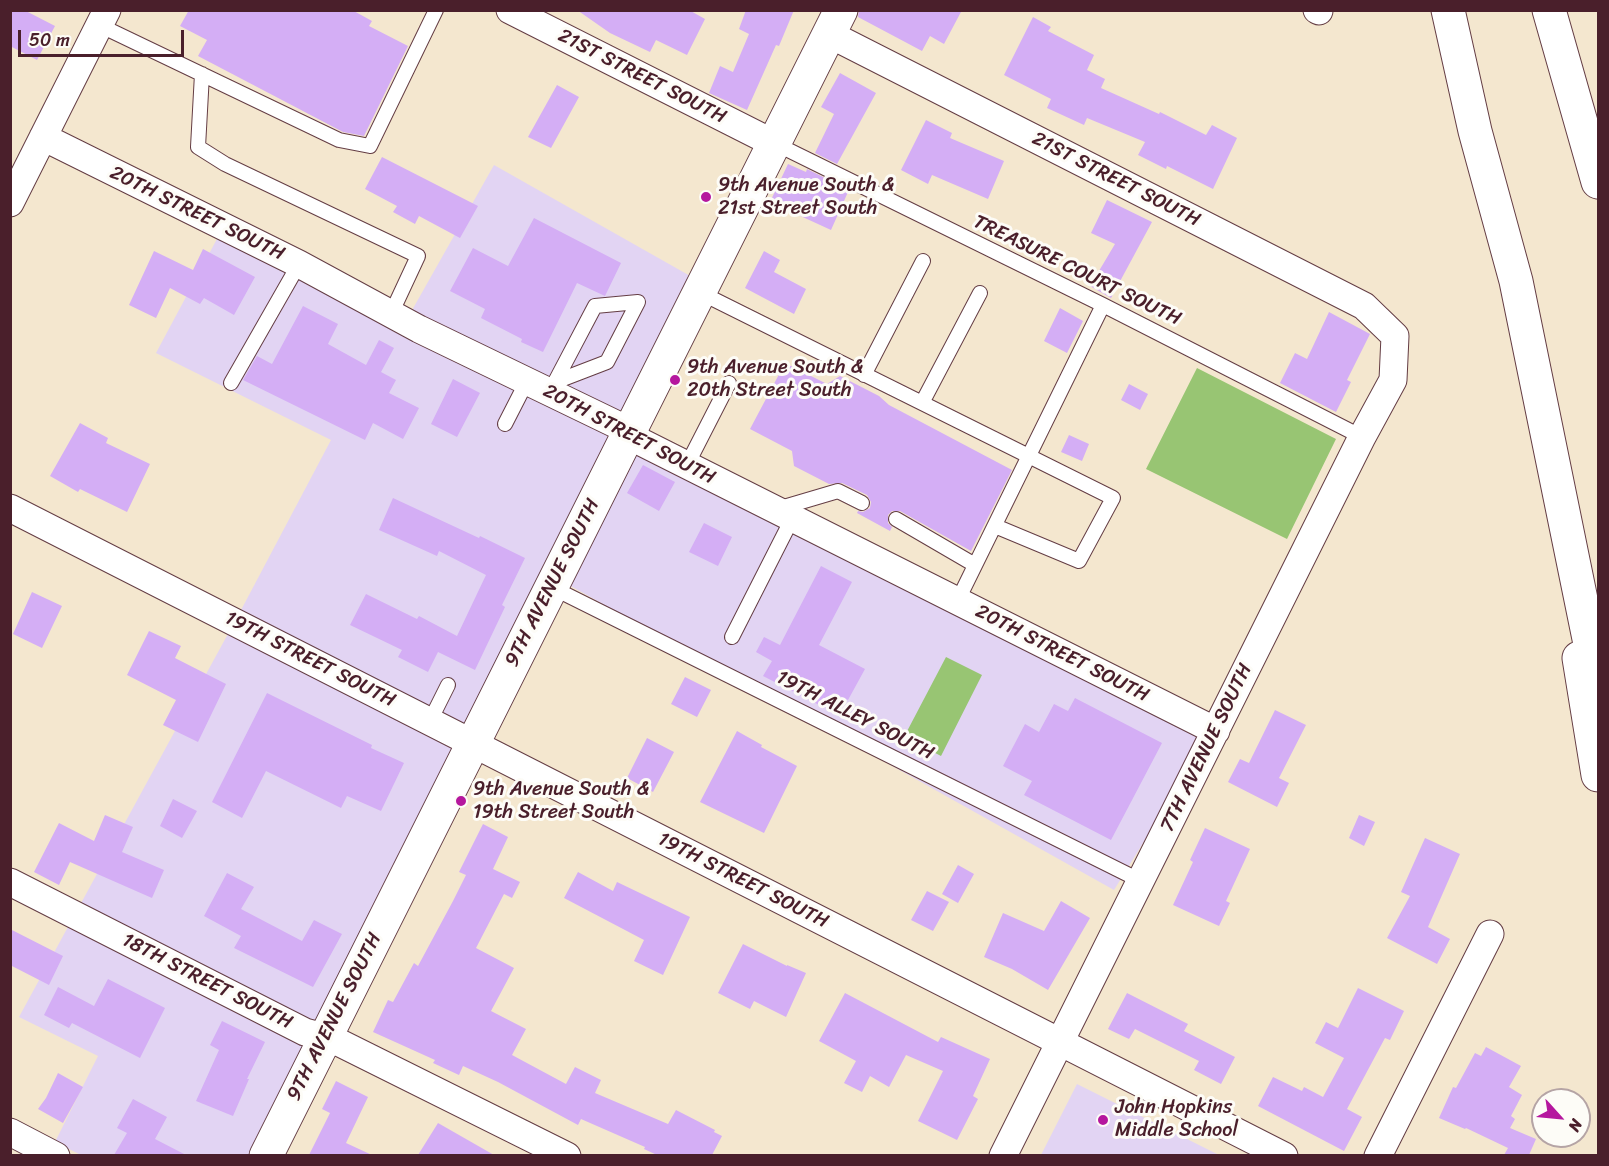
<!DOCTYPE html>
<style>
body{margin:0}
#map{position:relative;width:1609px;height:1166px;overflow:hidden;background:#f4e7cf;font-family:Sriracha,sans-serif}
canvas{display:block}
.frame{position:absolute;inset:0;border:12px solid #4a1f2b;pointer-events:none}
.north{position:absolute;left:1531px;top:1088px;width:60px;height:60px;box-sizing:border-box;background:#fdfcf7;border:2px solid #b5a4a5;border-radius:50%;rotate:117deg;font-size:16px;font-weight:700;line-height:24px;text-align:center;color:#4a1f2b}
.north::after{content:'';display:block;margin:auto;width:21px;height:27px;background:#b5179e;clip-path:polygon(50% 0,100% 100%,50% 72%,0 100%)}
.scale{position:absolute;left:18px;top:30px;width:166px;height:27px;box-sizing:border-box;border:3px solid #4a1f2b;border-top:0;padding-left:8px;font-size:18px;line-height:21px;white-space:nowrap;color:#4a1f2b;-webkit-text-stroke:4px #fdfcf7;paint-order:stroke}
</style>
<div id="map">
<canvas width="1609" height="1166"></canvas>
<div class="frame"></div>
<div class="north">N</div>
<div class="scale">50 m</div>
</div>
<script>
const context = document.querySelector('canvas').getContext('2d');
context.lineJoin = 'round';
function paint(path, color) { context.fillStyle = color; context.fill(path, 'evenodd'); }
const poly = rows => new Path2D(rows.map(r => 'M' + r).join(''));
function trace(path, color, width, dash) { context.strokeStyle = color; context.lineWidth = width; context.lineCap = dash ? 'butt' : 'round'; context.setLineDash(dash || []); context.stroke(path); }
function label(font, color, halo, rows, align = 'center') {
  context.font = font + ' Sriracha,sans-serif'; context.lineWidth = 6; context.setLineDash([]); context.textBaseline = 'middle'; context.strokeStyle = halo; context.fillStyle = color; for (const [text, x, y, turn = 0] of rows) {
    context.save(); context.translate(x, y); context.rotate((+turn || 0) * Math.PI / 180); context.textAlign = isNaN(turn) ? turn : align; if (halo) context.strokeText(text, 0, 0); context.fillText(text, 0, 0); context.restore();
  }
}
const built = poly([
 [494,165,692,277,623,415,411,312],
 [218,237,613,436,467,727,240,612,331,440,156,353],
 [634,451,1199,735,1153,827,1114,890,567,584],
 [229,632,457,748,317,1023,80,905],
 [69,925,306,1044,251,1155,81,1155,55,1142,98,1056,19,1017],
 [1077,1084,1219,1155,1041,1155]
]);
const green = poly([
 [1197,368,1336,439,1287,539,1146,469],
 [946,657,982,675,941,756,904,737]
]);
const building = poly([
 [10,10,24,10,55,26,37,60,10,46],
 [189,10,352,10,372,21,369,26,408,46,364,136,343,132,198,56,207,40,180,26],
 [577,10,689,10,705,19,687,55,656,40,650,52,610,33],
 [746,10,794,10,779,46,776,45,747,110,709,93,720,66,733,72,749,34,739,29],
 [859,10,962,10,944,44,930,36,922,51,858,17],
 [1033,17,1051,27,1048,31,1094,55,1087,70,1105,79,1101,88,1159,114,1160,112,1206,135,1212,125,1237,138,1213,189,1167,166,1166,169,1138,155,1145,142,1087,118,1084,125,1047,108,1051,99,1004,75],
 [840,73,876,93,837,164,815,153,834,114,821,107],
 [557,85,579,97,551,148,528,137],
 [926,120,952,133,950,138,1004,161,988,199,932,175,928,184,901,170],
 [382,157,478,206,460,238,419,216,415,224,393,212,397,206,365,189],
 [788,164,806,172,807,169,829,180,827,182,848,192,831,230,770,202],
 [1107,200,1152,222,1111,298,1090,286,1115,244,1091,233],
 [534,218,621,263,605,296,577,283,543,352,521,342,522,339,481,318,485,309,450,291,473,248,508,266],
 [203,249,255,277,234,315,204,298,200,304,170,288,156,318,129,305,154,251,193,270],
 [764,251,780,260,774,272,806,289,794,314,745,288],
 [303,306,338,324,328,344,366,365,379,340,394,348,381,372,396,380,389,393,419,408,403,439,373,423,365,440,243,380,257,356,272,364],
 [1060,308,1083,321,1067,353,1044,341],
 [1329,312,1370,334,1347,380,1351,382,1336,412,1280,383,1295,353,1307,359],
 [785,363,827,384,840,376,879,396,889,405,1012,470,971,551,900,511,892,511,888,515,888,523,892,527,890,531,857,513,858,511,863,512,870,508,871,502,867,495,842,483,829,484,794,466,792,451,750,429],
 [453,379,480,393,457,437,431,424],
 [1129,384,1148,394,1140,410,1121,400],
 [80,423,108,438,106,443,150,464,127,512,80,489,78,492,50,476],
 [1069,435,1089,444,1082,461,1061,452],
 [643,465,675,482,659,511,627,493],
 [393,498,479,538,480,536,525,558,502,605,505,607,475,670,438,652,428,672,398,657,402,650,350,625,366,594,417,619,419,616,457,636,486,575,439,551,437,556,379,530],
 [704,523,732,537,718,566,689,552],
 [821,566,852,582,819,645,865,669,848,700,833,693,825,708,763,676,772,661,756,652,764,637,780,645],
 [32,592,62,606,42,648,13,634],
 [149,631,181,646,175,658,226,684,198,742,163,725,176,700,127,675],
 [685,677,711,690,697,717,671,704],
 [267,693,372,745,371,748,404,763,381,811,347,796,341,808,266,771,242,818,212,802],
 [1075,698,1162,743,1111,840,1024,795,1032,781,1003,766,1025,724,1039,732,1054,704,1068,711],
 [1275,710,1306,725,1279,778,1289,783,1277,807,1228,782,1240,759,1249,763],
 [737,731,762,745,761,747,797,766,764,833,700,802],
 [647,738,674,752,653,792,627,778],
 [173,799,197,811,182,838,160,826],
 [105,815,133,827,122,852,164,870,152,898,70,862,59,885,34,872,59,823,94,841],
 [1359,815,1375,822,1364,846,1349,838],
 [483,824,508,837,493,869,520,882,512,898,504,894,476,948,514,968,491,1011,526,1029,512,1055,566,1084,575,1067,601,1080,595,1093,668,1124,676,1110,715,1130,714,1132,722,1136,712,1155,657,1155,644,1149,645,1147,581,1119,578,1125,498,1082,463,1066,459,1075,433,1063,435,1060,373,1032,388,1000,393,1002,414,963,418,966,453,901,466,875,459,872],
 [1205,828,1250,849,1226,901,1230,903,1219,926,1173,905,1193,862,1190,860],
 [1425,838,1460,854,1428,927,1450,939,1437,964,1387,938,1410,896,1401,892],
 [958,865,974,874,958,903,942,894],
 [578,872,613,891,617,882,690,917,663,975,634,961,644,940,564,898],
 [227,873,254,887,241,909,302,941,314,920,342,934,313,987,234,948,241,936,204,916],
 [927,891,949,902,933,931,911,920],
 [1061,901,1090,918,1048,990,1012,969,984,957,1003,913,1044,931],
 [10,929,63,956,49,985,10,965],
 [743,944,787,966,787,965,806,973,786,1017,754,1001,750,1009,718,993],
 [108,979,165,1008,140,1058,72,1023,69,1028,44,1015,58,987,94,1006],
 [1358,988,1404,1011,1390,1040,1385,1038,1347,1109,1362,1117,1344,1151,1258,1106,1273,1077,1302,1091,1304,1087,1323,1097,1344,1058,1315,1043,1326,1022,1338,1028],
 [845,993,938,1042,941,1037,990,1059,973,1096,978,1099,957,1140,918,1121,943,1071,906,1055,889,1087,870,1076,862,1092,844,1083,856,1061,819,1041],
 [1127,993,1188,1024,1184,1031,1235,1057,1221,1084,1194,1070,1199,1061,1135,1029,1129,1039,1108,1029],
 [222,1021,265,1042,247,1079,249,1079,233,1116,196,1101,219,1050,210,1045],
 [1486,1047,1521,1066,1509,1087,1522,1095,1511,1116,1515,1119,1510,1128,1536,1139,1529,1155,1504,1155,1508,1148,1466,1128,1465,1129,1439,1118,1453,1087,1456,1088,1475,1053,1481,1056],
 [58,1073,83,1087,63,1123,38,1109,46,1098],
 [336,1081,368,1097,346,1143,372,1155,309,1155,330,1113,322,1109],
 [133,1099,167,1117,155,1139,186,1155,114,1155,127,1133,117,1128],
 [438,1123,494,1155,418,1155]
]);
const lane = poly([
 [99,25,339,140,370,146,436,10],
 [202,74,198,147,225,164,418,256,391,314],
 [774,143,1103,305,1362,437],
 [699,292,1113,498,1079,561,995,526],
 [864,375,923,261],
 [231,383,299,264],
 [550,392,555,382,595,306,638,302,607,362,555,382],
 [922,403,980,293],
 [505,424,527,381],
 [687,465,729,383],
 [777,509,838,491,862,503],
 [896,519,975,565],
 [551,587,1141,881],
 [957,602,1103,305],
 [732,637,792,519],
 [430,721,448,685]
]);
const street = poly([
 [510,10,773,143],
 [1317,10,1319,11],
 [829,34,1364,306,1395,336,1393,380,1362,437,1003,1156],
 [43,137,299,264,419,329,630,431,641,442,1216,731],
 [10,203,107,10],
 [10,508,1284,1156],
 [10,882,305,1032,324,1037,340,1043,567,1156],
 [10,1132,56,1156],
 [1378,1156,1490,934]
]);
const secondary = poly([
 [266,1156,841,10]
]);
const highway = poly([
 [1448,10,1475,131,1516,281,1598,683],
 [1549,10,1598,182],
 [1579,658,1598,775]
]);
const markers = [
 [706,197,6,"#b5179e"],
 [675,380,6,"#b5179e"],
 [461,801,6,"#b5179e"],
 [1103,1120,6,"#b5179e"]
];
const streetNames = [
 ["21ST STREET SOUTH",642,77,27],
 ["21ST STREET SOUTH",1116,180,27],
 ["20TH STREET SOUTH",197,214,26],
 ["TREASURE COURT SOUTH",1077,271,26],
 ["20TH STREET SOUTH",629,435,28],
 ["9TH AVENUE SOUTH",553,583,-63],
 ["20TH STREET SOUTH",1062,654,27],
 ["19TH STREET SOUTH",310,660,27],
 ["19TH ALLEY SOUTH",855,716,27],
 ["7TH AVENUE SOUTH",1207,748,-64],
 ["19TH STREET SOUTH",743,881,27],
 ["18TH STREET SOUTH",207,982,27],
 ["9TH AVENUE SOUTH",335,1017,-63]
];
const poiNames = [
 ["9th Avenue South &",718,186],
 ["21st Street South",718,209],
 ["9th Avenue South &",687,368],
 ["20th Street South",687,391],
 ["9th Avenue South &",473,790],
 ["19th Street South",473,813],
 ["John Hopkins",1115,1108],
 ["Middle School",1115,1131]
];
paint(built, '#e2d4f3');
paint(green, '#98c573');
paint(building, '#d4aef5');
trace(lane, '#643d44', 16);
trace(street, '#643d44', 29);
trace(secondary, '#643d44', 35);
trace(highway, '#643d44', 35);
trace(lane, '#fff', 14);
trace(street, '#fff', 27);
trace(secondary, '#fff', 33);
trace(highway, '#fff', 33);
for (const [x, y, r, color] of markers) { const dot = new Path2D(); dot.arc(x, y, r, 0, 2 * Math.PI); context.fillStyle = color; context.fill(dot); trace(dot, '#fdfcf7', 2); }
label('20px', '#4a1f2b', '#fdfcf7', streetNames);
label('20px', '#4a1f2b', '#fdfcf7', poiNames, 'left');
</script>
